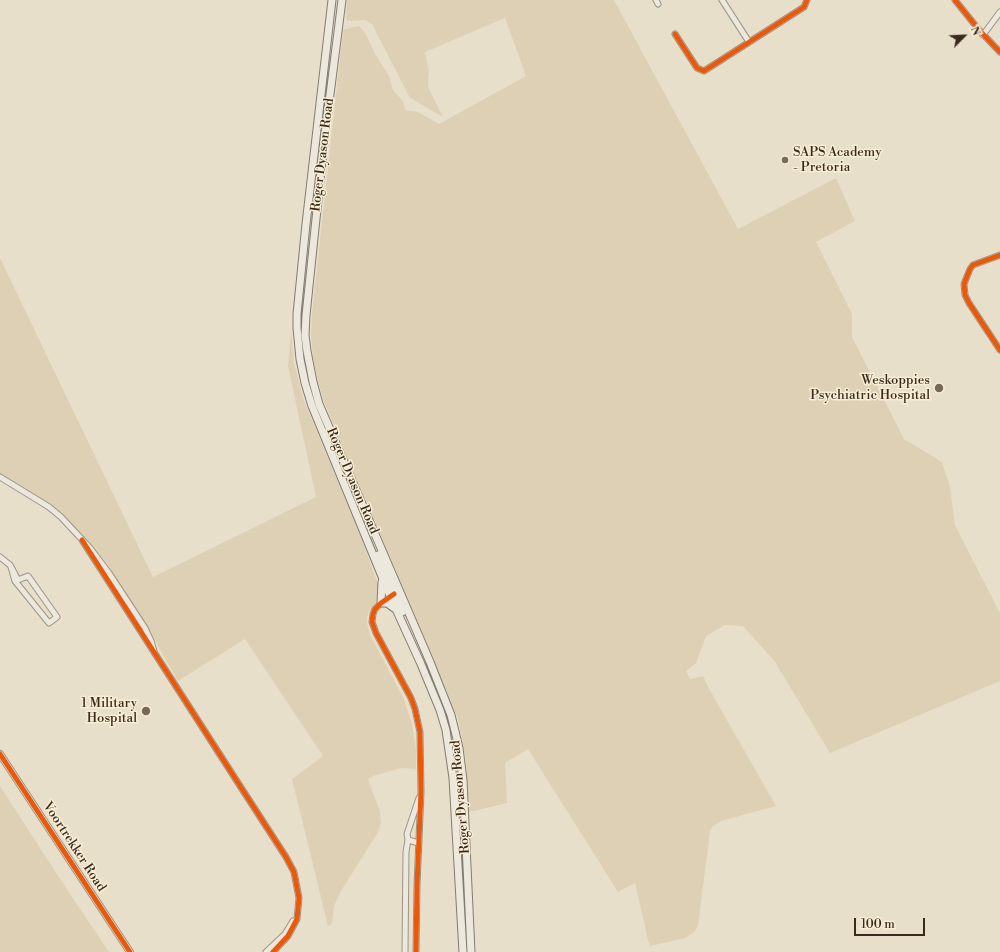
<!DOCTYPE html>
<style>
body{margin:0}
#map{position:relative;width:1000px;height:952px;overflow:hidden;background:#e8dfcb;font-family:"Libre Bodoni",serif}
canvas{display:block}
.north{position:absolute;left:944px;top:16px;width:40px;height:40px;-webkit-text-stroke:3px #f8edd5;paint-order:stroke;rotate:66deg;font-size:11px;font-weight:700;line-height:16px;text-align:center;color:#392a1b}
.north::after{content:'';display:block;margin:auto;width:14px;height:18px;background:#392a1b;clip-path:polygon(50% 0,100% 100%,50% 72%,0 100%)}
.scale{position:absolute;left:854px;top:918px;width:71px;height:18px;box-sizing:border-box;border:2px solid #392a1b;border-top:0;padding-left:5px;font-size:12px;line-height:14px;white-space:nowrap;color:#392a1b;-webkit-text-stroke:3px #f8edd5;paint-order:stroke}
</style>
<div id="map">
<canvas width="1000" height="952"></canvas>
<div class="north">N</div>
<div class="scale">100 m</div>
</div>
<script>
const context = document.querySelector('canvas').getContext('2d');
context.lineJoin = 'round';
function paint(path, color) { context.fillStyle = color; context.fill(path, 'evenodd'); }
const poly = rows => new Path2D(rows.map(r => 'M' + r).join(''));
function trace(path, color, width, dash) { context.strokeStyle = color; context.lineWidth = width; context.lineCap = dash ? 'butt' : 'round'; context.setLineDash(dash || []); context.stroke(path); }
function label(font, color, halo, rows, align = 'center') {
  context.font = font + ' "Libre Bodoni",serif'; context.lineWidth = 3; context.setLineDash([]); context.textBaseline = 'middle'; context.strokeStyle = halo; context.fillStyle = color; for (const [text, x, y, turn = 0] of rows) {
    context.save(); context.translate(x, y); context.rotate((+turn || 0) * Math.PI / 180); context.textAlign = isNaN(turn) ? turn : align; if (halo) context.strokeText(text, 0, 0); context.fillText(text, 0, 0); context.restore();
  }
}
const green = poly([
 [347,0,614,0,738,229,836,178,855,221,816,242,852,314,852,337,904,439,942,462,950,487,955,525,1000,613,1000,681,830,753,775,662,743,626,725,625,706,636,696,663,686,671,690,679,703,676,712,694,776,806,721,821,713,826,710,831,698,926,694,932,685,938,650,946,648,940,635,883,618,892,528,749,505,763,507,803,469,812,466,760,458,719,324,402,318,381,313,359,311,336,312,313,343,31,345,29,359,26,365,32,374,52,389,76,393,90,402,100,406,110,418,112,439,124,526,76,505,18,425,52,429,72,428,87,443,117,410,98,372,24,365,20,348,21,346,19],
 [0,258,153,577,316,497,288,366,291,331,294,363,303,398,362,540,379,587,379,597,368,613,367,621,368,628,370,635,403,697,412,724,416,750,416,769,401,768,373,776,368,779,380,812,381,823,377,834,341,891,334,906,332,924,328,926,292,779,323,756,245,639,178,681,145,623,110,568,88,540,55,508,0,474],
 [0,786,66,888,109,952,0,952]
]);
const minor = poly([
 [656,0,658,4],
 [722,0,749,42],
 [955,0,979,30,1000,52],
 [675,34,697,68,704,71,804,7,807,0],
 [983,35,1000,12],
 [1000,255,973,265,970,269,964,284,965,295,969,303,1000,350],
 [0,477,49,507,61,517,90,548,109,573,145,628,151,641,154,651],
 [82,540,242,789,286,857,294,872,299,898,297,919,288,936,273,952],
 [0,557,10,565,18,580,28,576,57,617,49,623,15,581,11,567],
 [392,595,381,603,375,609,373,614,372,622,376,633,411,698,415,709,420,732,421,792,417,885,416,952],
 [408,840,407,834,419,798],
 [266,952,285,934,293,921],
 [405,952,406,852,408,840,419,843]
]);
const tertiary = poly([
 [0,754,130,952]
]);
const secondary = poly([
 [332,0,306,224,297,314,297,328,300,359,305,383,312,406,390,596,421,664,440,710,446,730,453,778,463,952],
 [342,0,324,142,306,315,305,335,307,351,313,382,319,404,430,662,451,715,455,731,459,748,463,780,471,952],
 [378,555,402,612],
 [382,582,381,603,387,603,394,608]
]);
const cycleway = poly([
 [955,0,979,30,1000,52],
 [675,34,697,68,704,71,804,7,807,0],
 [1000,255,973,265,970,269,964,284,965,295,969,303,1000,350],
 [82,540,242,789,286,857,294,872,299,898,297,919,288,936,273,952],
 [394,594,381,603,375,609,373,614,372,622,376,633,411,698,415,709,420,732,421,792,417,885,416,952],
 [0,754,130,952]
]);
const markers = [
 [785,160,4,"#766959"],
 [939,388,5,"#766959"],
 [146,711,5,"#766959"]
];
const poiNames = [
 ["SAPS Academy",793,153,"left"],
 ["- Pretoria",793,168,"left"],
 ["Weskoppies",930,381],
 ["Psychiatric Hospital",930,396],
 ["1 Military",137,704],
 ["Hospital",137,719]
];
const streetNames = [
 ["Roger Dyason Road",323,155,-83],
 ["Roger Dyason Road",352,481,67],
 ["Roger Dyason Road",461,797,-95],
 ["Voortrekker Road",74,847,57]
];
paint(green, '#ded0b4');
trace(minor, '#9b9487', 7);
trace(tertiary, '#9b9487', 8);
trace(secondary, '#827b70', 9);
trace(minor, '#ece8dd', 5);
trace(tertiary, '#ece8dd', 6);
trace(secondary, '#ece8dd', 7);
trace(cycleway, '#e8590c', 5);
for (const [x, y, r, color] of markers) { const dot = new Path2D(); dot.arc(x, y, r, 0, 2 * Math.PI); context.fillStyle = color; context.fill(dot); trace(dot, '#f8edd5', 1.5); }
label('13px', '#392a1b', '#f8edd5', poiNames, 'right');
label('13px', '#392a1b', '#f8edd5', streetNames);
</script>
